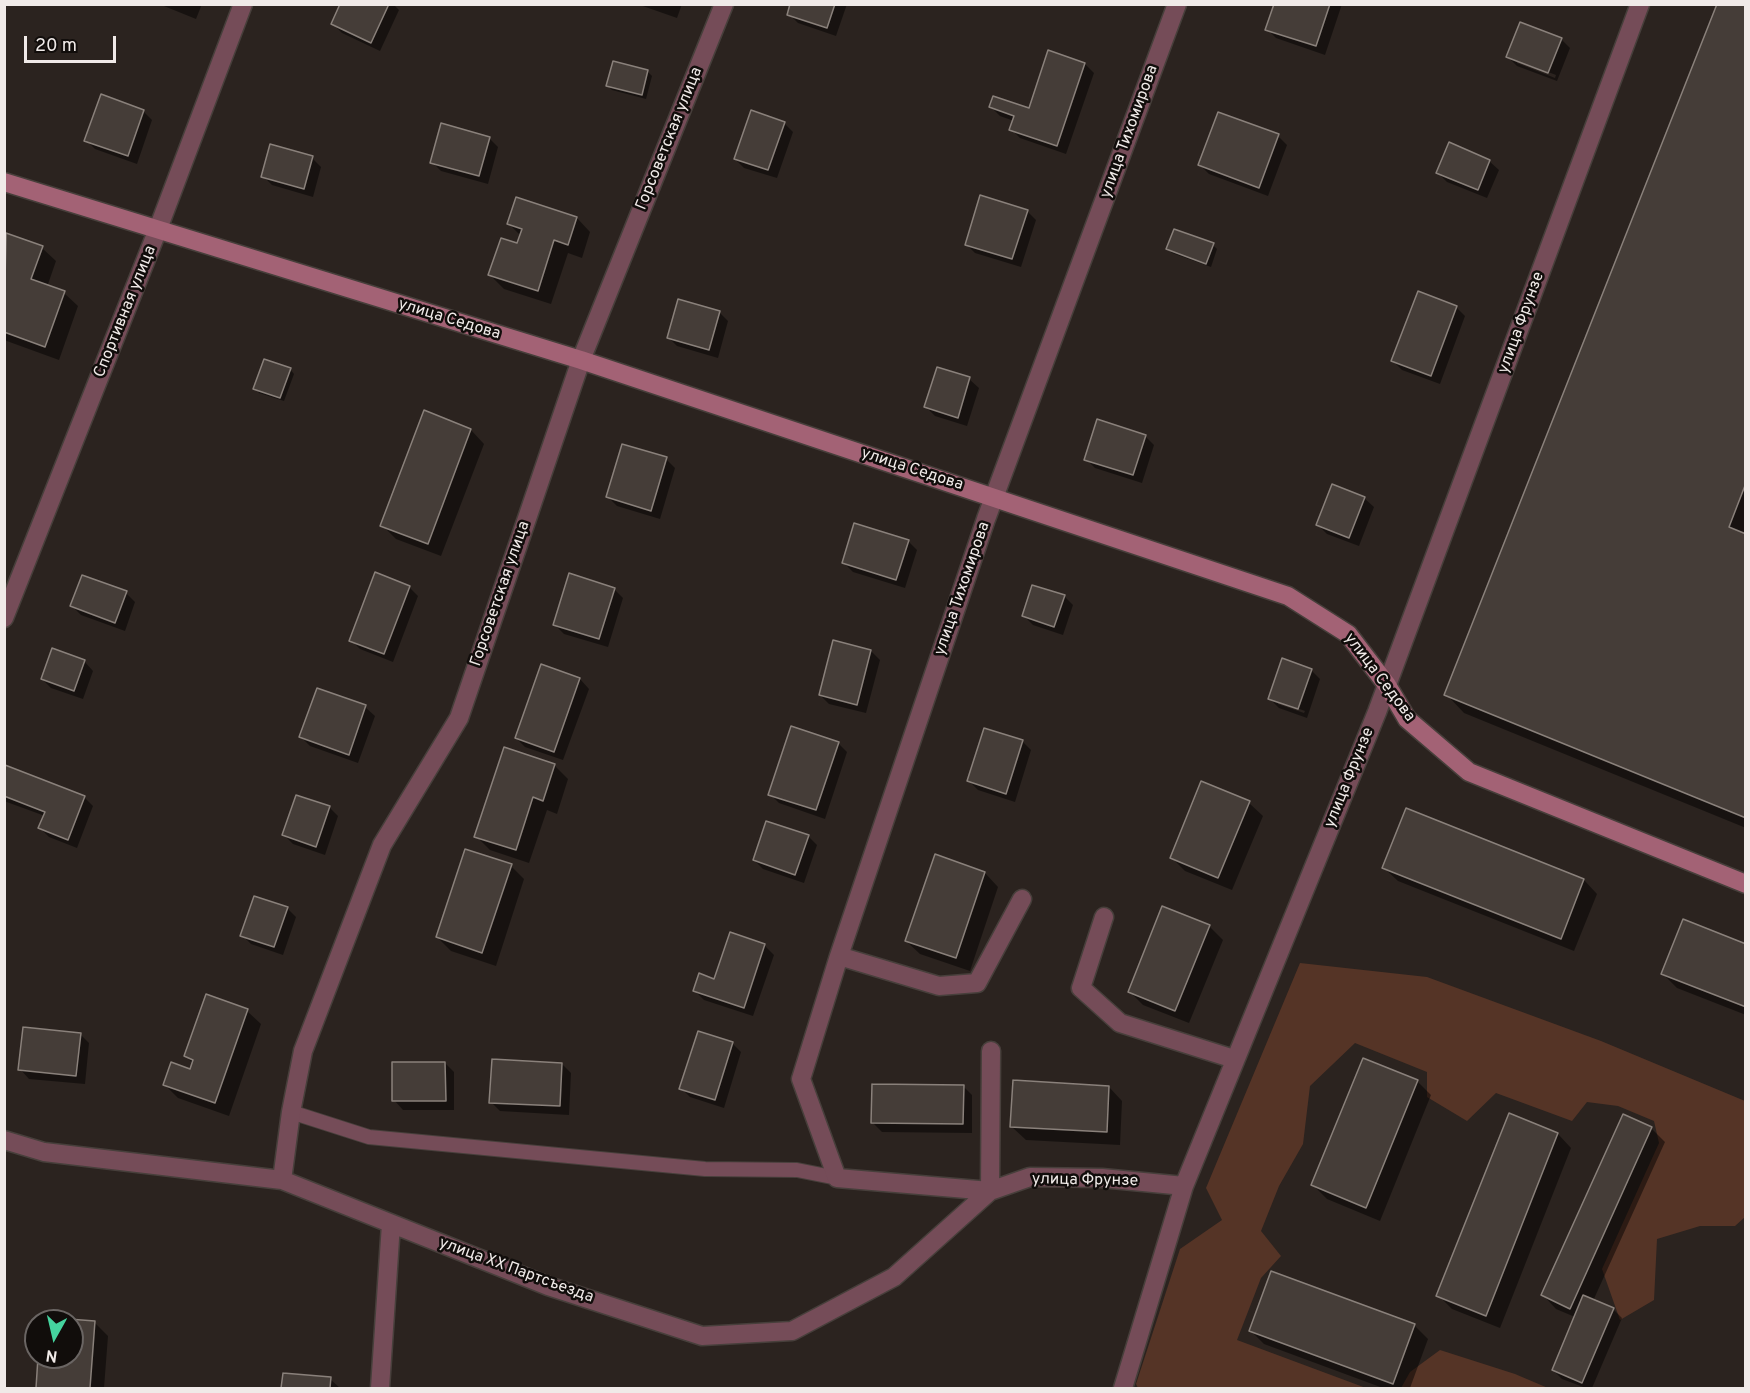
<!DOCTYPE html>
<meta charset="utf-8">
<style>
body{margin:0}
#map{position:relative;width:1750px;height:1393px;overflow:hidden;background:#2b231f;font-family:Overpass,sans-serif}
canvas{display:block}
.frame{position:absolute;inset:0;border:6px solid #f0eae8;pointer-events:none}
.north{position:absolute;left:24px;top:1309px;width:60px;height:60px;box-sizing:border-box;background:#110d0b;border:2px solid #6a6563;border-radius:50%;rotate:188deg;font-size:16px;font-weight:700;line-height:24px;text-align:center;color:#f0eae8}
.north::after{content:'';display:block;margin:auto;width:21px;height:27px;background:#45d49f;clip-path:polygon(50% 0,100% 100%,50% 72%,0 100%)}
.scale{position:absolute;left:24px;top:36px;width:92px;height:27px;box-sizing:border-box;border:3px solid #f0eae8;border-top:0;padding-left:8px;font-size:18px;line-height:21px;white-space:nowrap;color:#f0eae8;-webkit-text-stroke:4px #110d0b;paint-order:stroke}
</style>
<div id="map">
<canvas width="1750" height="1393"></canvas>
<div class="frame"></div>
<div class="north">N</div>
<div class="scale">20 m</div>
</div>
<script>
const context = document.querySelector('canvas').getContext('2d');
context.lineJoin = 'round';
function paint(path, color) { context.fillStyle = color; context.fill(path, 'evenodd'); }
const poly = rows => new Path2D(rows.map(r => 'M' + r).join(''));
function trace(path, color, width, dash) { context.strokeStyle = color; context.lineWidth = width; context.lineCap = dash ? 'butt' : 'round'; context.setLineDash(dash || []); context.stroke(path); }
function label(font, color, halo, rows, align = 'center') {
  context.font = font + ' Overpass,sans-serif'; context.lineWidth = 5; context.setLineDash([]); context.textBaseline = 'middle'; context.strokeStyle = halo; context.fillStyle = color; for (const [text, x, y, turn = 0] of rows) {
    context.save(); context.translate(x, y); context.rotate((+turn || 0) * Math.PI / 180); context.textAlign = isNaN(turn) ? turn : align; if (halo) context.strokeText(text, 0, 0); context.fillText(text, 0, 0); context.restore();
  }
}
const green = poly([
 [1300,963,1427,977,1601,1041,1745,1101,1745,1217,1735,1226,1700,1226,1657,1239,1654,1300,1620,1320,1602,1269,1659,1143,1654,1121,1618,1106,1587,1102,1572,1121,1496,1093,1467,1121,1427,1097,1427,1072,1355,1043,1310,1086,1303,1144,1279,1186,1261,1231,1281,1256,1261,1278,1237,1340,1366,1388,1138,1388,1136,1384,1180,1249,1222,1220,1206,1188],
 [1440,1350,1515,1374,1548,1388,1401,1388,1410,1372]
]);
const shadow = poly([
 [159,4,202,4,196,19],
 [342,4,393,4,399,10,380,51,342,33,333,24],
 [637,4,682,4,677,18],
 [792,4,847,4,836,36,798,23,789,14],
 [1275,4,1342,4,1325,55,1276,38,1267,29],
 [1746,4,1746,828,1464,713,1446,694],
 [1561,39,1570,48,1557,81,1517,66,1508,57],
 [1517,60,1556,75,1555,78,1517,63],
 [614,62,648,72,652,76,646,99,612,90,608,86],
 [1085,64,1094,73,1066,154,1020,138,1011,129,1014,121,1000,116,991,107,1030,110],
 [143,111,152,120,137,164,95,149,86,140],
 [784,123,793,132,777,178,744,168,735,159],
 [1278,136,1287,145,1268,196,1209,174,1200,165],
 [489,138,498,147,488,184,441,171,432,162],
 [312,158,321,167,313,197,272,185,263,176],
 [1489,161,1499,170,1487,198,1447,182,1438,173],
 [1027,211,1036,220,1021,267,975,253,966,244],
 [577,218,590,232,582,258,568,253,551,304,504,289,490,275,518,245,521,236,509,224],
 [7,235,42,248,56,261,47,287,64,293,78,306,59,360,4,340,4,242],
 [1213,245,1217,249,1211,267,1172,253,1168,249],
 [1456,307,1465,316,1440,384,1402,370,1393,361],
 [719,312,728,321,718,358,677,346,668,337],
 [290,369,294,374,284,401,259,393,255,388],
 [969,379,979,388,967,426,935,416,926,407],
 [425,412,471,430,484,444,441,556,396,539,382,525],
 [1145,436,1154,445,1142,483,1095,468,1086,459],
 [666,459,675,468,660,519,617,506,608,497],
 [1364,498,1374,507,1359,546,1327,534,1318,525],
 [908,541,917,550,905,588,853,572,844,563],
 [409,587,418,596,393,662,360,649,351,640],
 [614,589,623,598,608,647,564,634,555,625],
 [126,593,135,602,125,631,81,615,72,606],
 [1064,596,1073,605,1063,635,1033,625,1024,616],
 [871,651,880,660,866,713,829,704,820,695],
 [84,661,93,671,83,699,51,688,42,679],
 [542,666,580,679,589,689,563,760,525,747,516,738],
 [1311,670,1320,679,1307,718,1279,708,1270,699],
 [1278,701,1305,711,1304,713,1278,704],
 [318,690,365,707,375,716,358,763,310,746,301,737],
 [1022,741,1031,750,1015,802,978,790,969,781],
 [838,743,847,752,825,819,779,803,770,794],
 [554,765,568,779,557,814,547,810,529,863,490,850,476,836],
 [6,767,84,797,93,806,77,848,49,837,40,828,45,816,4,801],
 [1249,803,1263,816,1232,890,1185,871,1171,857],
 [329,807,338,816,325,855,293,844,284,835],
 [808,836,817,845,804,883,763,869,754,860],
 [511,866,524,879,496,966,451,951,437,937],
 [1384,868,1584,880,1597,894,1574,951,1398,881],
 [985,873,998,887,970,971,920,954,906,941],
 [287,908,296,917,283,955,251,944,242,935],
 [1209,926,1223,940,1189,1023,1143,1005,1129,991],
 [731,934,765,946,774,955,753,1016,704,1000,695,991,715,981],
 [1746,945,1746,1015,1677,988,1663,974],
 [247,1011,261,1024,229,1116,178,1098,164,1084,191,1071,193,1064,186,1056],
 [80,1034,89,1043,85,1084,29,1079,20,1069],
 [732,1043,741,1052,724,1108,690,1097,681,1088],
 [445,1063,454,1072,454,1110,403,1110,394,1100],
 [562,1064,571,1073,569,1115,500,1111,491,1102],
 [1417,1081,1431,1095,1380,1221,1327,1199,1313,1185],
 [963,1086,972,1095,972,1133,882,1132,873,1123],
 [1109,1087,1122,1101,1120,1145,1026,1140,1012,1127],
 [1651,1128,1665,1142,1593,1301,1613,1309,1622,1318,1592,1388,1586,1388,1562,1379,1553,1370,1575,1317,1556,1309,1543,1295],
 [1558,1134,1571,1148,1500,1328,1452,1309,1438,1295],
 [43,1318,94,1322,108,1336,104,1388,38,1388,40,1357,72,1357,72,1321,43,1321],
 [1414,1325,1428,1339,1410,1388,1383,1388,1264,1344,1250,1330],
 [284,1375,330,1379,340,1388,283,1388]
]);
const building = poly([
 [340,4,389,4,371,43,331,24,340,4],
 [790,4,835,4,827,28,787,15,790,4],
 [1274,4,1330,4,1316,46,1265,30,1274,4],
 [1717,4,1746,4,1746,483,1729,527,1746,534,1746,818,1444,695,1717,4],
 [1520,22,1562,38,1548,73,1506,57,1520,22],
 [1048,50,1085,63,1057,146,1009,130,1014,116,989,107,993,96,1029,108,1048,50],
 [613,61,648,70,642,95,606,86,613,61],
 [101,94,144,110,128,156,84,141,101,94],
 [751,110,785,122,768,170,734,159,751,110],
 [1218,112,1279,134,1259,188,1198,165,1218,112],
 [441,123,490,137,479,176,430,163,441,123],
 [1449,142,1490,160,1478,190,1436,173,1449,142],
 [270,144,313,156,304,189,261,177,270,144],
 [980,195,1028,210,1012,259,965,245,980,195],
 [516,197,577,217,568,245,554,240,538,291,488,275,501,238,517,243,522,229,507,224,516,197],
 [1174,229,1214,243,1206,264,1166,249,1174,229],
 [6,233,43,246,31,279,65,291,45,347,4,332,6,233],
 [1418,291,1457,306,1431,376,1391,361,1418,291],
 [678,299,720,311,709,350,667,338,678,299],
 [264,359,291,368,280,398,253,389,264,359],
 [937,367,970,377,958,418,924,407,937,367],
 [424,410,471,429,428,544,380,526,424,410],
 [1097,419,1146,435,1133,475,1084,460,1097,419],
 [622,444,667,457,651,511,606,497,622,444],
 [1332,484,1365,497,1349,538,1316,525,1332,484],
 [854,523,909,540,896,580,842,563,854,523],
 [375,572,410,586,384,654,349,641,375,572],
 [569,573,615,588,599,639,553,625,569,573],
 [82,575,127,591,115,623,70,606,82,575],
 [1032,585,1065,595,1054,627,1022,616,1032,585],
 [833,640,871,650,857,705,819,695,833,640],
 [52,648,85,660,74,691,41,679,52,648],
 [1282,658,1312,669,1298,709,1268,699,1282,658],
 [541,664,580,678,554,752,515,738,541,664],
 [317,688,366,705,349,755,299,737,317,688],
 [791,726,839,742,816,810,768,795,791,726],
 [984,728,1023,740,1006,794,967,781,984,728],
 [504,747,555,764,543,801,533,797,516,850,474,837,504,747],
 [5,765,85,796,68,840,38,828,45,812,4,796,5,765],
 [1201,781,1250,801,1218,878,1170,858,1201,781],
 [296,795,330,806,316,847,282,835,296,795],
 [1406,808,1584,879,1561,939,1382,868,1406,808],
 [766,821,809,835,795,875,753,860,766,821],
 [465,849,512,864,482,953,436,937,465,849],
 [935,854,985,872,956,958,905,941,935,854],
 [254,896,288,907,274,947,240,936,254,896],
 [1162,906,1210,925,1175,1011,1128,992,1162,906],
 [1683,919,1746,944,1746,1007,1661,974,1683,919],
 [730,932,765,944,744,1008,693,991,699,973,714,979,730,932],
 [206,994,248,1009,215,1103,163,1085,171,1062,190,1069,193,1060,184,1056,206,994],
 [23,1027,81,1033,76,1076,18,1070,23,1027],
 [698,1031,733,1042,715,1100,679,1089,698,1031],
 [1363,1058,1418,1080,1366,1208,1311,1185,1363,1058],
 [492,1059,562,1063,560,1106,489,1103,492,1059],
 [392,1062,445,1062,446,1101,392,1101,392,1062],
 [1013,1080,1109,1086,1107,1132,1010,1127,1013,1080],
 [872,1084,964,1085,963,1124,871,1123,872,1084],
 [1509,1113,1558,1133,1486,1316,1436,1296,1509,1113],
 [1623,1114,1652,1127,1570,1309,1541,1295,1623,1114],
 [1271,1271,1415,1324,1393,1384,1249,1331,1271,1271],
 [1583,1295,1614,1308,1582,1383,1552,1370,1583,1295],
 [42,1317,95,1321,90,1388,36,1388,38,1357,72,1357,72,1321,41,1321,42,1317],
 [283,1373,331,1377,330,1388,281,1388,283,1373]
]);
const lane = poly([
 [291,1112,369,1137,705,1169,797,1170,837,1178]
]);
const street = poly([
 [1177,4,986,519,839,956,801,1079,837,1178,990,1191,1030,1177,1102,1178,1184,1186],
 [4,618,158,229,243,4],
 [1104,917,1081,988,1120,1023,1234,1059],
 [839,956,939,986,977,983,1022,899],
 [4,1140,44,1152,282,1180,548,1286,702,1336,792,1331,894,1277,990,1191],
 [282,1180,291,1112,303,1051,382,845,459,718,581,360,724,4],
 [990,1191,991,1051],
 [380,1388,391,1224],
 [1123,1388,1184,1186,1377,712,1640,4]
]);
const secondary = poly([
 [4,182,581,360,1288,596,1348,634,1387,685,1407,719,1469,772,1746,884]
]);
const streetNames = [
 ["улица Тихомирова",1130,132,-70],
 ["Горсоветская улица",670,139,-68],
 ["Спортивная улица",126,312,-68],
 ["улица Седова",449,320,17],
 ["улица Фрунзе",1522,323,-70],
 ["улица Седова",912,470,18],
 ["улица Тихомирова",963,589,-71],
 ["Горсоветская улица",501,594,-71],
 ["улица Седова",1379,678,53],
 ["улица Фрунзе",1350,778,-68],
 ["улица Фрунзе",1085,1181,1],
 ["улица XX Партсъезда",516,1271,20]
];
paint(green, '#553426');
paint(shadow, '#0007');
paint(building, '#453d38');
trace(building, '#8a817b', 1.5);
trace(lane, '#473f3b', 16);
trace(street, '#473f3b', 21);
trace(secondary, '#473f3b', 21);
trace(lane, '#754c58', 14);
trace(street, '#754c58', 18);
trace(secondary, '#a36275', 18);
label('16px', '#f0eae8', '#110d0b', streetNames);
</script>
